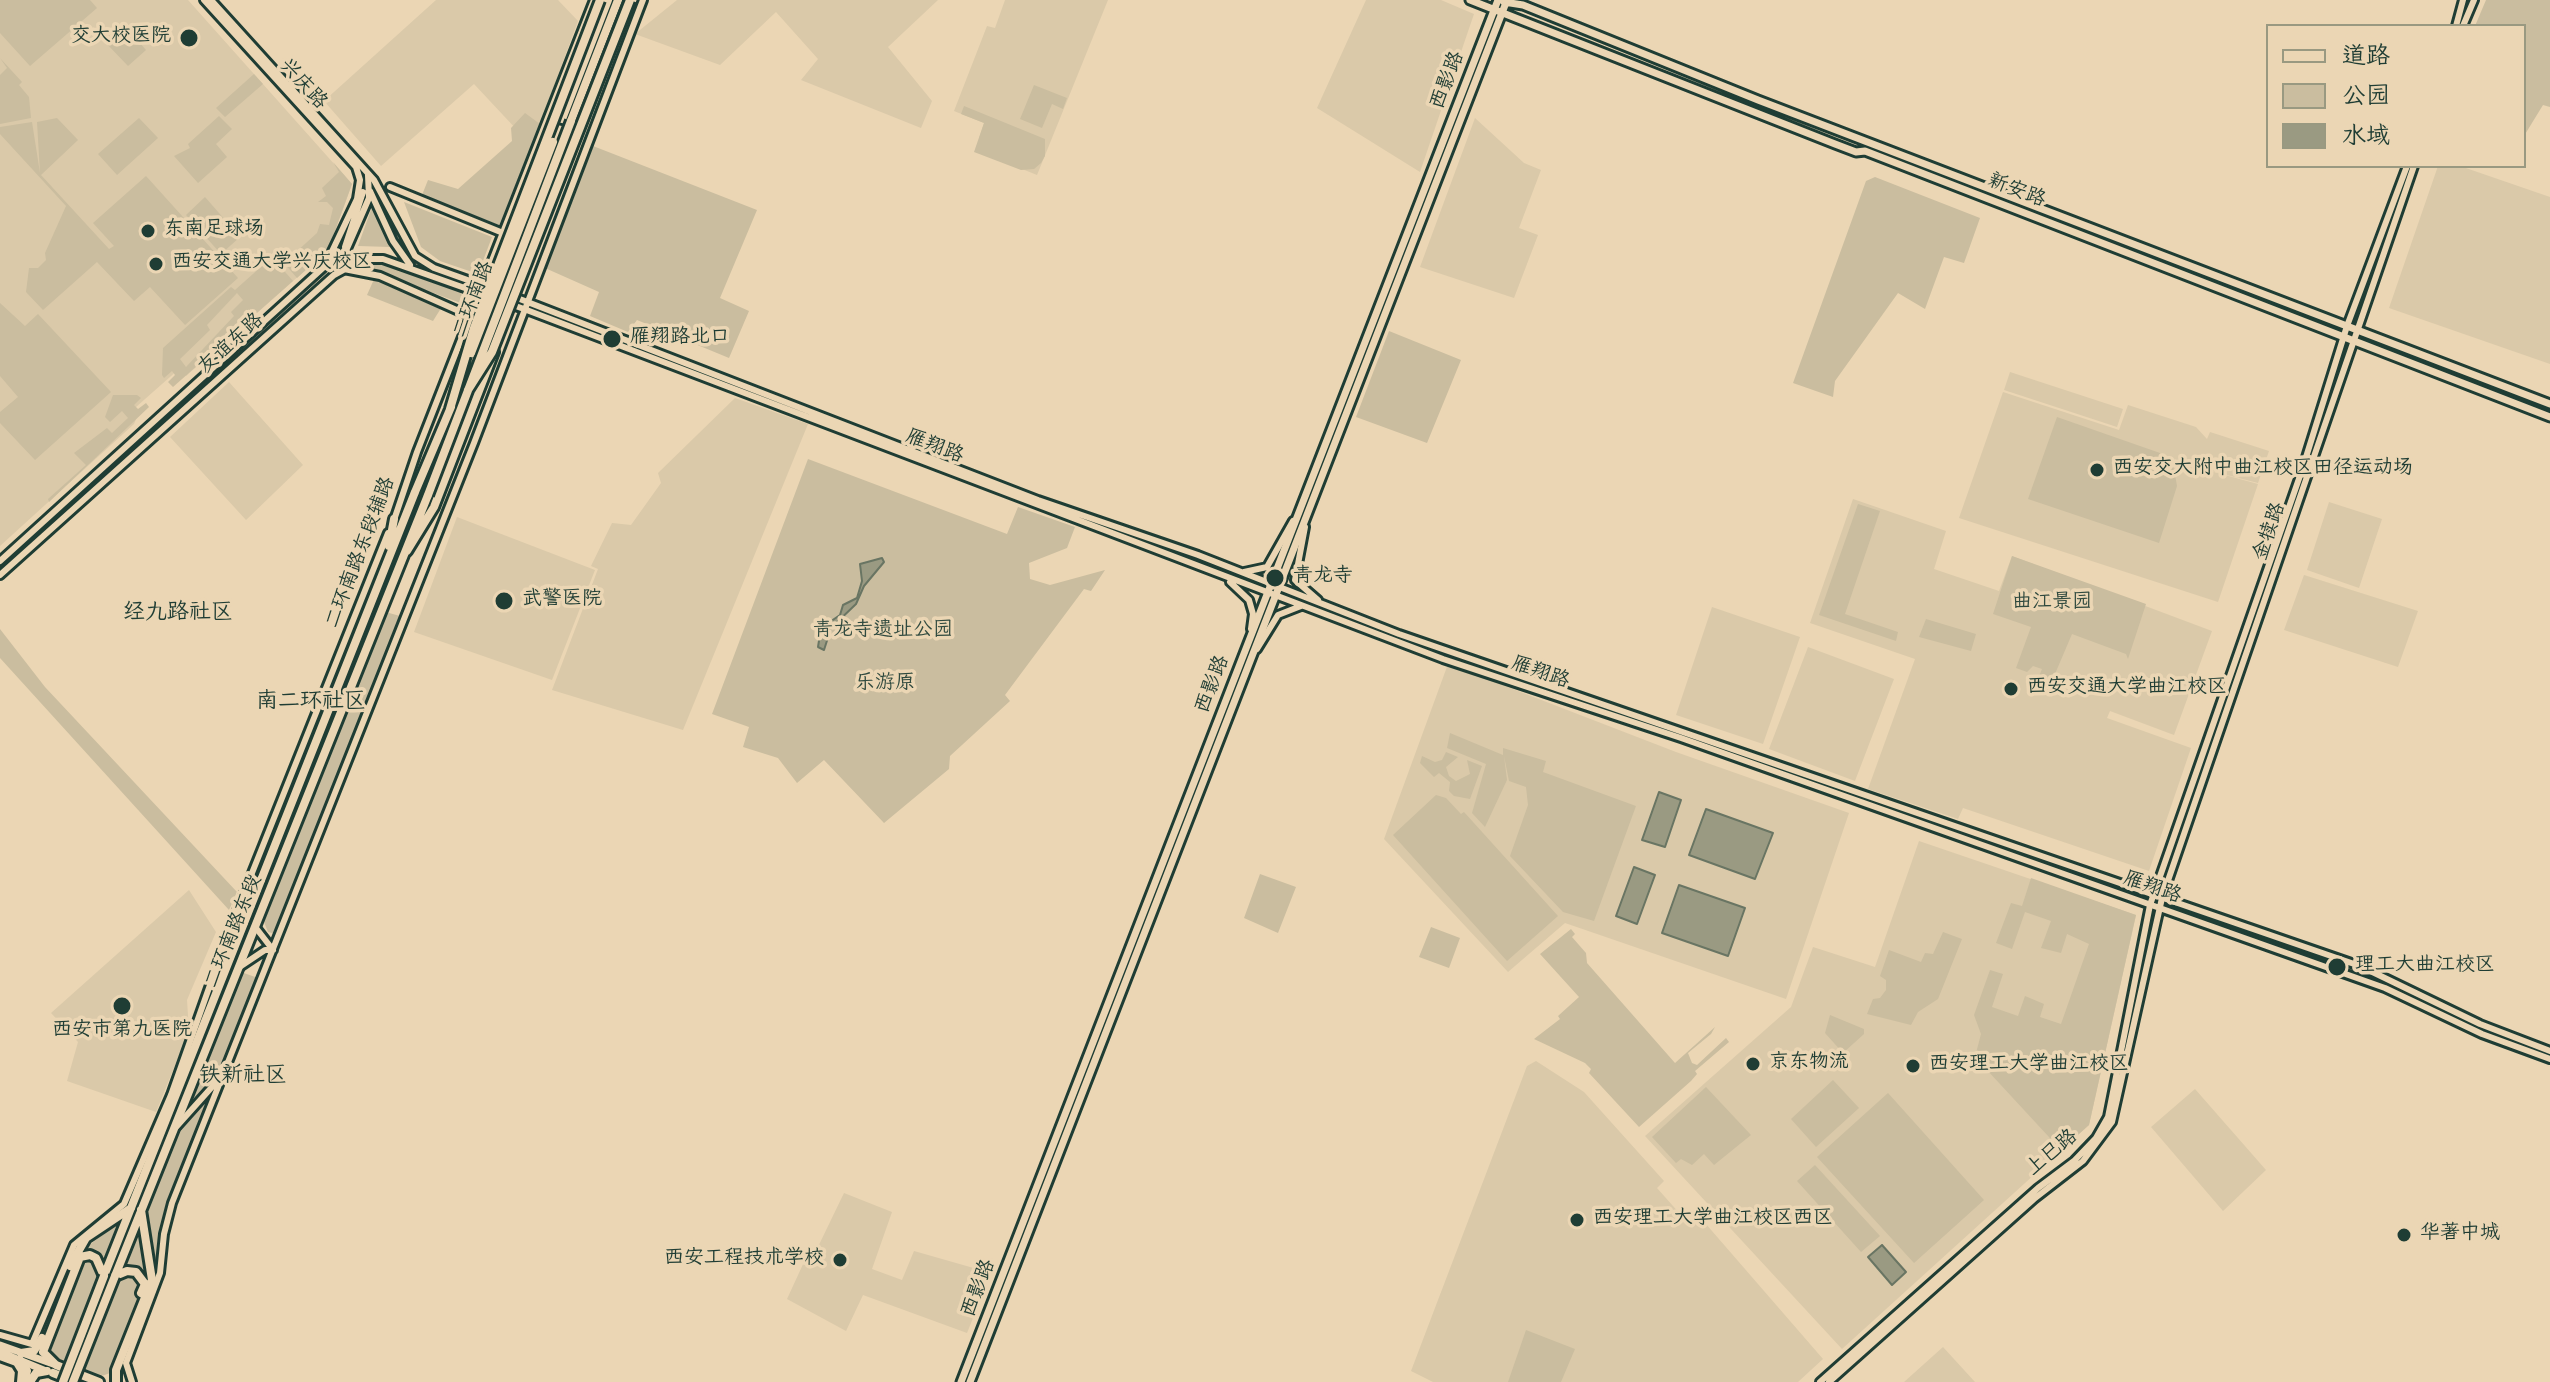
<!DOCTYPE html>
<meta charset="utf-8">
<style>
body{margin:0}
#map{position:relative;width:2550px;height:1382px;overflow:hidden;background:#ebd6b4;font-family:Kalam,"LXGW WenKai TC",sans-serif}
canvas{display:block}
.legend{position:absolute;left:2266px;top:24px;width:260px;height:144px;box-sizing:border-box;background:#ebd6b4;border:2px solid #999981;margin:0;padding:10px 14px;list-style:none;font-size:24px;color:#1f3d34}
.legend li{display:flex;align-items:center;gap:16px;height:40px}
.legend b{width:40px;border:2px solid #999981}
</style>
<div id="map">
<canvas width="2550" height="1382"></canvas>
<ul class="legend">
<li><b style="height:10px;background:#ebd6b4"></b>道路</li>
<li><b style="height:22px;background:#cabd9f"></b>公园</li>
<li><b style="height:22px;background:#9a9a82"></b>水域</li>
</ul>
</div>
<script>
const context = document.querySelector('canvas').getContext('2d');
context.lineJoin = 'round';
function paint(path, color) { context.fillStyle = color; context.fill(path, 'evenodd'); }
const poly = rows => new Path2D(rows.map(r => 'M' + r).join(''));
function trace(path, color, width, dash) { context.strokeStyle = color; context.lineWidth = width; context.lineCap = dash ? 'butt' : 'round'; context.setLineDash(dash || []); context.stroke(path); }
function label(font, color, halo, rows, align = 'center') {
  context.font = font + ' Kalam,"LXGW WenKai TC",sans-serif'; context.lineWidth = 7; context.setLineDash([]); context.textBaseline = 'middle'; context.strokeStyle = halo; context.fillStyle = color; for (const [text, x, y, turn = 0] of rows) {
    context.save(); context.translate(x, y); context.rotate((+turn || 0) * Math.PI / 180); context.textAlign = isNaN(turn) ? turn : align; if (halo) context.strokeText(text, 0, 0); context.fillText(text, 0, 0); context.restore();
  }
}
const built = poly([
 [0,0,188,0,352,184,328,250,186,376,179,369,136,407,132,411,137,417,134,424,0,546],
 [436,0,558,0,578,21,532,146,474,84,381,166,324,101],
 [677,0,938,0,888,47,932,101,921,128,801,80,818,59,776,12,720,65,635,34],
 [1005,0,1108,0,1037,175,985,154,979,138,984,123,954,111,987,26,995,28],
 [1366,0,1441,0,1474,14,1420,172,1317,108],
 [1475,118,1524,163,1541,170,1519,228,1538,235,1514,298,1420,267],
 [2438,166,2460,166,2550,197,2550,364,2389,308],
 [2010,372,2123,409,2117,427,2004,390],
 [229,382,303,465,246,520,170,437],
 [2003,392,2119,430,2128,405,2196,427,2207,439,2210,432,2269,451,2258,483,2192,466,2258,484,2218,602,1959,518],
 [735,398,808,424,683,730,552,690,598,569,591,566,612,523,631,525,661,483,658,473],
 [1853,499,1946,531,1934,569,1999,591,2012,556,2212,631,2174,735,2110,711,2107,718,2191,748,2149,871,1963,808,1958,819,1868,789,1915,659,1810,623],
 [2329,502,2382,519,2359,588,2307,570],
 [457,517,595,570,552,680,414,632],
 [2304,575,2418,611,2398,667,2284,630],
 [1712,607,1800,637,1763,744,1676,715],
 [1808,647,1894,679,1855,781,1769,749],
 [1448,664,1676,752,1849,813,1786,999,1565,923,1508,972,1384,839],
 [1919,841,2136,915,2089,1125,1842,1349,1645,1136,1791,1007,1813,947,1875,967],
 [189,890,216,932,187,1000,189,1031,156,1112,67,1081,78,1042,51,1013],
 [1536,1061,1584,1092,1664,1181,1657,1188,1689,1224,1699,1216,1823,1359,1798,1382,1433,1382,1411,1371,1527,1066],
 [2195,1089,2266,1170,2223,1211,2151,1127],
 [844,1193,892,1212,872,1269,902,1280,914,1251,991,1273,967,1333,863,1295,846,1331,787,1299,810,1249,816,1251],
 [1943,1347,1975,1382,1904,1382]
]);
const green = poly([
 [0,0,90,0,97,8,30,66,0,33],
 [2486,0,2550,0,2550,107,2543,105,2524,136,2524,26,2475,26],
 [125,26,146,50,128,66,106,43],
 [0,58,22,82,19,85,29,97,31,118,0,124,0,75,7,68],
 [254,74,263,84,225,117,216,108],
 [1034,85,1067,98,1063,109,1052,104,1042,128,1020,119],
 [964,106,1045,139,1045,156,1041,163,1034,169,1021,170,974,152,984,123,961,114],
 [525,113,540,124,501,226,422,195,428,180,458,189,512,141,511,128],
 [219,116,232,129,216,144,227,157,198,183,174,156,190,148,188,144],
 [57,118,78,140,41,175,109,249,114,246,93,223,146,176,238,278,185,325,150,287,134,301,97,262,43,310,26,292,29,268,38,268,46,260,45,253,66,206,0,134,0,127,32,122,40,173,37,122],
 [139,118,158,138,117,175,98,154],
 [593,146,757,210,720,298,749,311,729,358,637,320,628,332,590,316,599,292,545,268],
 [333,162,352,184,328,250,297,278,284,263,317,233,320,224,329,225,333,208,327,202,318,202,326,196,322,188,339,172],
 [1875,177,1980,218,1964,263,1944,257,1925,309,1898,293,1835,381,1833,397,1793,383,1866,181],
 [205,197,240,237,221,254,186,215],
 [404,202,492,237,478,274,440,261,421,247],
 [372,207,393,245,390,247,358,246],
 [272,257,293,281,173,387,168,382,175,375,172,371,164,378,162,375,163,348,231,287,235,290],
 [237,293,243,300,231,312,234,316,186,367,180,359,210,330,207,325],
 [376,261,460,291,466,305,363,267],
 [375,277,443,305,433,321,367,295],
 [0,303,25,326,38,314,111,392,35,460,0,423,0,412,18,397,0,376],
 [1389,331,1461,360,1427,443,1356,417],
 [113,395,137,395,141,398,134,405,138,409,146,403,149,407,49,502,48,499,86,465,74,453,107,428,112,433,128,418,122,411,110,422,105,417],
 [2057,417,2160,453,2174,469,2177,486,2159,543,2028,499],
 [808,459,1007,534,1018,507,1075,527,1067,548,1029,563,1030,579,1050,585,1105,570,1091,591,1084,589,1005,695,1010,701,950,756,949,769,884,823,824,760,797,783,778,758,743,747,749,727,712,714],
 [1858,504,1880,511,1845,614,1898,632,1896,641,1819,615],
 [2012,556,2146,604,2128,659,2126,654,2072,634,2046,695,2027,689,2030,679,2037,681,2042,669,2033,666,2027,672,2016,668,2031,627,1993,614],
 [382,611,400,616,276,934,268,932,264,922],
 [1926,619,1976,634,1971,651,1919,637],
 [0,629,45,687,237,892,229,910,0,658],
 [1450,733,1503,755,1503,748,1546,761,1543,772,1636,806,1594,921,1563,912,1510,856,1528,805,1526,787,1509,781,1504,756,1507,780,1485,827,1472,813,1486,764,1447,748],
 [1446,752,1458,757,1446,767,1449,776,1456,781,1470,774,1467,760,1482,766,1470,799,1454,796,1449,791,1450,782,1439,773,1434,777,1420,763,1422,756,1435,762,1442,760],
 [1436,795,1446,798,1461,814,1464,812,1558,916,1507,961,1393,835],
 [1260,874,1296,887,1278,933,1244,918],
 [2031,878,2136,915,2089,1125,2061,1150,1975,1057,1981,1034,1974,1015,1990,970,2003,974,1992,1007,2018,1016,2025,996,2044,1004,2040,1017,2061,1024,2089,944,2067,934,2061,953,2041,948,2051,921,2025,912,2012,949,1996,943,2011,903,2022,906],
 [1431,927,1460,938,1449,968,1419,957],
 [1571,929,1575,934,1572,937,1586,953,1587,963,1675,1063,1715,1027,1711,1034,1688,1053,1692,1063,1697,1065,1726,1038,1729,1042,1695,1071,1697,1074,1691,1081,1639,1127,1589,1073,1591,1069,1585,1063,1534,1039,1560,1019,1558,1016,1579,997,1540,954],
 [1943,932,1962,939,1938,999,1918,1012,1911,1025,1867,1014,1873,999,1880,998,1886,990,1886,980,1880,976,1889,950,1921,962,1925,953,1933,954],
 [241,972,258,978,165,1211,156,1262,145,1215,147,1206],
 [1830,1015,1864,1029,1864,1034,1843,1053,1825,1033],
 [1833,1080,1859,1108,1816,1147,1791,1119],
 [1706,1087,1751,1135,1714,1165,1704,1154,1692,1165,1681,1159,1676,1163,1652,1137],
 [1888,1093,1984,1200,1914,1263,1817,1157],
 [1815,1165,1880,1236,1861,1252,1797,1181],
 [119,1222,141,1231,148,1275,110,1373,99,1377,51,1360,46,1348,83,1250],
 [1526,1330,1575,1349,1561,1382,1508,1382]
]);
const water = poly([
 [882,558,884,562,864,586,856,604,831,628,824,650,818,647,821,628,840,615,843,605,857,598,862,581,860,564,882,558],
 [1659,792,1681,800,1665,847,1642,840,1659,792],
 [1706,809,1773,833,1755,879,1689,855,1706,809],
 [1634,867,1655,875,1637,924,1616,916,1634,867],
 [1679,885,1745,908,1728,956,1662,933,1679,885],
 [1882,1245,1906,1272,1892,1285,1868,1257,1882,1245]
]);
const secondary = poly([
 [211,0,374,180,415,256,434,268,490,288],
 [2456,26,2463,0],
 [2463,26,2474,0],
 [390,187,503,233],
 [370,191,393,241,410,265],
 [361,259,348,254,345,247,363,192],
 [338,269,369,198,368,175],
 [344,269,380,276,470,316],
 [512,296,1038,500,1198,555,1399,634,2360,966,2480,1024,2550,1051],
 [393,523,417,452,594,0],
 [1305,527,1295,580,1318,600],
 [0,561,325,266,357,199,360,180,356,167,204,0],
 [1244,572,1267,567,1293,521],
 [0,575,334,275,363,259,383,259,524,309,1443,659,1681,738,2385,988,2482,1034,2550,1059],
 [1230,582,1249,600,1253,614,1251,629],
 [1257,649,1278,615,1301,606],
 [256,928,273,950],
 [241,966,265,950,273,950],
 [177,1126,220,1078],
 [0,1335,32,1344,74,1245,124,1204,171,1095,232,923,388,533],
 [0,1357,16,1363,21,1371,20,1382],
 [132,1382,126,1363,160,1273,164,1234,172,1203,474,443,643,0],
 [1820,1382,2038,1188,2074,1161,2096,1138,2108,1117,2150,905,2302,470,2347,326,2407,166],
 [1829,1382,2034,1199,2083,1161,2112,1122,2162,898,2414,166]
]);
const primary = poly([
 [1470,0,1835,144,1856,152,1865,151,2550,417],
 [1504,2,1523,5,1758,100,2550,404],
 [0,1345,56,1365],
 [0,1352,46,1371],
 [961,1382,1498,0],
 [970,1382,1507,0]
]);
const highway = poly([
 [562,119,608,0],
 [571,121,618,0],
 [389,546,394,519],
 [407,551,434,507,494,352],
 [70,1266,86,1238,131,1208],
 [104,1276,415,492],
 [115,1276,428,495],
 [115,1276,127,1271,136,1272,145,1284,141,1293],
 [21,1353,34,1351,42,1338],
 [20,1360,27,1371,24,1382],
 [53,1373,71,1380],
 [30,1382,36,1373,47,1371],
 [99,1382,56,1365,43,1352,80,1257,90,1255,96,1258,103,1274],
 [116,1382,116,1370,152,1280,141,1210]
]);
const highwayBridge = poly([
 [471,353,553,142],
 [468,390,492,352,630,0],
 [450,409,474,328,600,0],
 [415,492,451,407],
 [428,495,571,121],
 [63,1382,104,1276],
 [73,1382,115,1276]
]);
const markers = [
 [189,38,10,"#1f3d34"],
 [148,231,8,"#1f3d34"],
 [156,264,8,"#1f3d34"],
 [612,339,10,"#1f3d34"],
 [2097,470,8,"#1f3d34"],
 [1275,578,10,"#1f3d34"],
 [504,601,10,"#1f3d34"],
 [2011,689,8,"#1f3d34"],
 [2337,967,10,"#1f3d34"],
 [122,1006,10,"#1f3d34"],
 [1753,1064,8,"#1f3d34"],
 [1913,1066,8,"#1f3d34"],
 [1577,1220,8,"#1f3d34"],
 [2404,1235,8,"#1f3d34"],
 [840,1260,8,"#1f3d34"]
];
const poiNames = [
 ["交大校医院",171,38,"right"],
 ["东南足球场",164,231],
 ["西安交通大学兴庆校区",172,264],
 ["雁翔路北口",630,339],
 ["西安交大附中曲江校区田径运动场",2113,470],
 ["青龙寺",1293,578],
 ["武警医院",522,601],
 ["西安交通大学曲江校区",2027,689],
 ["理工大曲江校区",2355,967],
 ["西安市第九医院",122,1032,"center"],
 ["京东物流",1769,1064],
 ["西安理工大学曲江校区",1929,1066],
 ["西安理工大学曲江校区西区",1593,1220],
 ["华著中城",2420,1235],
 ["西安工程技术学校",824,1260,"right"]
];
const streetNames = [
 ["西影路",1449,81,-69],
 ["兴庆路",302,85,48],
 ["新安路",2016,192,21],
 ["二环南路",475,300,-69],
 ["友谊东路",232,345,-42],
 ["雁翔路",934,448,21],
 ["金犊路",2271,532,-71],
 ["二环南路东段辅路",362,553,-69],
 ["雁翔路",1540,674,19],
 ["西影路",1214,685,-69],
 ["雁翔路",2152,889,19],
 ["二环南路东段",235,932,-68],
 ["上巳路",2053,1154,-40],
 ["西影路",980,1289,-69]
];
const parkNames = [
 ["曲江景园",2052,604],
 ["青龙寺遗址公园",883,632],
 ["乐游原",885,685]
];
const neighbourhoodNames = [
 ["经九路社区",178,614],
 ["南二环社区",311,703],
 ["铁新社区",243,1077]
];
paint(built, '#dac9a9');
paint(green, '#cabd9f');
paint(water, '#9a9a82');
trace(water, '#697563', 2);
trace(secondary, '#1f3d34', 12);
trace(primary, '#1f3d34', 13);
trace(highway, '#1f3d34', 14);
trace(secondary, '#ebd6b4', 6);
trace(primary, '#ebd6b4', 7);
trace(highway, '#ebd6b4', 8);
trace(highwayBridge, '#1f3d34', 14, []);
trace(highwayBridge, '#ebd6b4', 8);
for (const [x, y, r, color] of markers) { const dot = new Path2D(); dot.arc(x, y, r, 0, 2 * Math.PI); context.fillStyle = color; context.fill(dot); trace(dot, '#ebd6b4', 3); }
label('20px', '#1f3d34', '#ebd6b4', poiNames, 'left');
label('20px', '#1f3d34', '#ebd6b4', streetNames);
label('20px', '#304a3f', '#ebd6b4', parkNames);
label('22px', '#1f3d34', '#ebd6b4', neighbourhoodNames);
</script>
